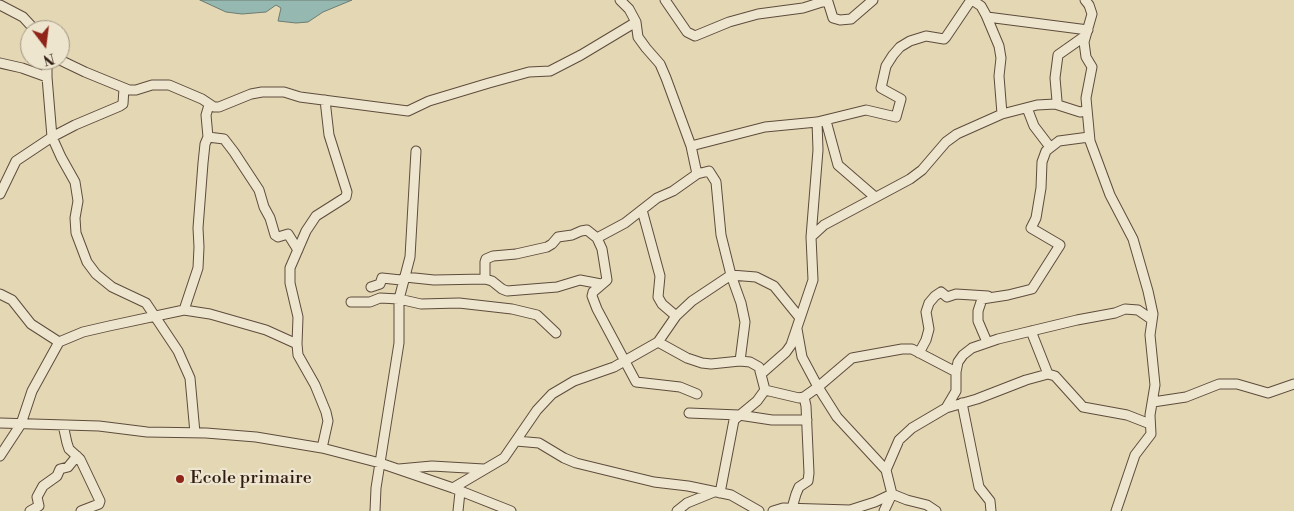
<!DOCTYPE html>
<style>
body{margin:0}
#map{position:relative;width:1294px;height:511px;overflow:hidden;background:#e3d7b4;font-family:"Libre Bodoni",serif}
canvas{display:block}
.north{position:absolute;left:20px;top:20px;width:50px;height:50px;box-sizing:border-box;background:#ede5ce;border:1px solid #a29584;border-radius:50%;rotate:165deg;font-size:14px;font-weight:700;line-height:20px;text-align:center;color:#311d14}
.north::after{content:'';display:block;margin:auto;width:18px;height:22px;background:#8f2418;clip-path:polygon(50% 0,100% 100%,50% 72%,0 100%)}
</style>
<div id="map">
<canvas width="1294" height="511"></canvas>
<div class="north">N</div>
</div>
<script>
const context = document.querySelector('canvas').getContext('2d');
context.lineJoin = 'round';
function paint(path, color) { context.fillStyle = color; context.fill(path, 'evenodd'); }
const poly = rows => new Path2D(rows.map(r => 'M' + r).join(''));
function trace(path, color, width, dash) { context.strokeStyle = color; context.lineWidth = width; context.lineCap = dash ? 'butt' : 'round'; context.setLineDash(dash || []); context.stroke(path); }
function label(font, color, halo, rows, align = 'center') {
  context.font = font + ' "Libre Bodoni",serif'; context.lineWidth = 4.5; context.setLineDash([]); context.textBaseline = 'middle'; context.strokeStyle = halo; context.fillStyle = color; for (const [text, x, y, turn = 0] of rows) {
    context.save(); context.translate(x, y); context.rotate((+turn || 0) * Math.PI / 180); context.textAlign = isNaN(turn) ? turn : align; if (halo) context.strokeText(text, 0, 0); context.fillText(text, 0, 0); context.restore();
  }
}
const water = poly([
 [200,0,352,0,323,12,308,22,296,23,278,21,281,8,276,5,266,12,242,14,226,12,200,0]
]);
const street = poly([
 [620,0,629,9,636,22,638,37,646,48,660,64,666,78,691,146,697,174,709,171,716,182,721,235,731,275,741,303,745,322,740,361],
 [665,0,687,32,695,36,729,22,758,14,803,8,822,2,828,2,833,18,840,20,851,19,873,0],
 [972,0,981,6,986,15,999,46,1001,58,999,76,1002,114],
 [1085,0,1089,5,1092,14,1084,42,1086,57,1092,67,1086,98,1090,141,1110,195,1133,239,1148,291,1153,314,1150,335,1155,385,1150,415,1151,434,1135,455,1116,511],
 [0,5,23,17,35,30],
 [987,17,1088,30],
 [47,60,47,77,52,137,61,157,75,182,78,201,75,218,76,233,87,262,96,274,112,287,146,303,178,351,190,378,195,433],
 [60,60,85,72,129,90,136,90,152,85,169,85,202,99,214,107,219,107,251,94,262,92,284,92,300,97,408,111,429,101,489,83,529,72,550,71,581,55,636,22],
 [0,63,22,68,47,77],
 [1055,104,1080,112,1086,111],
 [209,105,206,115,208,137,205,144,203,163,198,228,199,247,198,268,184,310,210,314,266,330,297,344,298,355,315,385,326,412,328,421,322,448],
 [1027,108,1034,126,1050,147],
 [826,121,838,165,875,197],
 [208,137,224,139,234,152,259,190,264,207,270,218,275,235,278,237,288,234,298,250],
 [691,146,765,127,817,122,866,110,896,117,901,99,881,88,886,66,893,55,900,47,910,41,926,36,944,39,946,37,971,0],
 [0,194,16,161,52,137,75,125,120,106,123,104,124,88],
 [642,210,660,276,658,297,662,304,676,316],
 [811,237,824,225,910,179,922,170,946,142,957,134,1002,114,1037,105,1055,104,1057,101,1055,78,1058,55,1085,36],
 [485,279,485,262,486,259,493,256,516,254,547,247,552,244,558,237,572,235,581,231,587,230,597,238],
 [371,287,380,284,382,278,401,280,405,277,434,280,485,279,492,281,502,289,507,291,557,287,580,280,601,284],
 [0,294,12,300,31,324,59,342],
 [351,302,370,302,380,298,399,299,421,304,459,303,512,309,537,315,556,333],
 [797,329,802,357,818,387,852,358,902,349,912,349,956,372],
 [1031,331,1048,374],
 [658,342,687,358,702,363,711,364,740,361,750,362,759,367,765,390],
 [987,342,978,321,978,311,982,299,1008,295,1032,289,1060,245,1031,228,1036,218,1041,188,1042,162,1046,151,1059,141,1089,137],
 [297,344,298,317,290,283,290,268,306,231,316,216,346,197,347,192,329,135,325,100],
 [919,353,926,340,929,329,926,312,929,303,935,296,941,292,947,297,956,294,988,296],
 [761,374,786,352,791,345,813,280,811,237,818,150,817,122],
 [765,390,799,398,804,397,818,387,837,417,886,470,892,494,884,511],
 [697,394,680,387,636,382,597,309,592,296,593,292,607,280,602,249,597,238,625,223,657,198,673,191,697,174],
 [1153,402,1186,397,1219,384,1237,384,1268,393,1294,384],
 [962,403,979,487,990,501,991,511],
 [946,408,977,399,1026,380,1048,374,1055,376,1083,407,1127,415,1150,424],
 [689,413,739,415,772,420,807,420],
 [0,423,99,426,147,432,206,433,256,437,322,448,380,463,453,488,511,511],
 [63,425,67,443,69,449,80,459,100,501,99,504,81,511],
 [516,441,539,443,564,458,576,463,654,482,688,486,731,495,759,511],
 [0,456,21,424,32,391,59,342,83,332,109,326,184,310],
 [399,469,432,466,484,469],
 [886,470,899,440,912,428,946,408,956,391,956,372,958,362,963,355,972,348,998,339,1077,320,1115,313,1125,309,1138,310,1151,319],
 [453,488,504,458,537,410,552,394,574,381,614,367,658,342,676,316,692,301,731,275,756,277,774,286,800,318],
 [720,493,734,420,757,401,765,390],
 [792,508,796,494,799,487,808,481,809,473,806,406,804,397],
 [30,511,39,506,37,497,43,486,57,476,60,469,68,467,77,456],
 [375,511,376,488,399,343,399,299,410,257,416,151],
 [458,511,460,492],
 [677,511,687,503,714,492],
 [773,511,783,508,850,510,875,502,892,494,907,500,927,505,936,511]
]);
const markers = [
 [180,479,5,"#8f2418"]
];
const poiNames = [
 ["Ecole primaire",190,479]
];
paint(water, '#95b9b1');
trace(water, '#6d7b72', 1);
trace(street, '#5e4c3c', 11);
trace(street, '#ede5ce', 9);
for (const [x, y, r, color] of markers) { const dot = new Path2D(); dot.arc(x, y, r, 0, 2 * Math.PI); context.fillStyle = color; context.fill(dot); trace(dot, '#ede5ce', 2); }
label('18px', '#311d14', '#ede5ce', poiNames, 'left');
</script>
